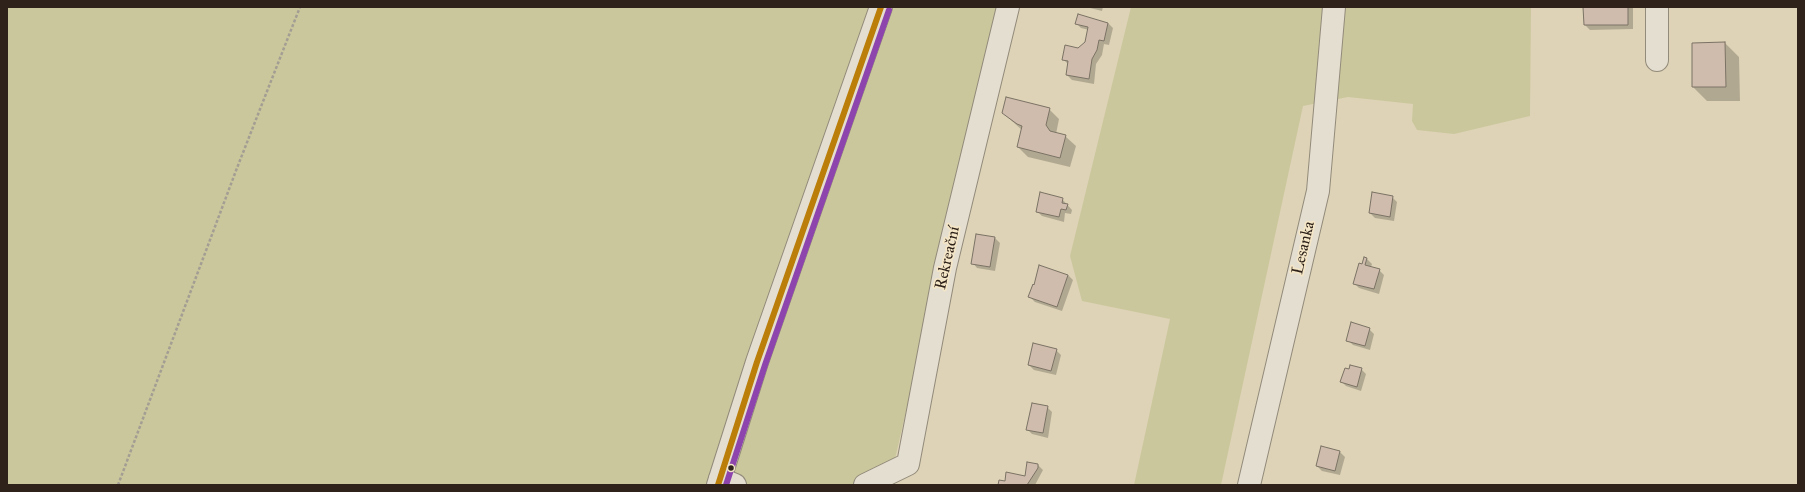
<!DOCTYPE html>
<meta charset="utf-8">
<style>
body{margin:0}
#map{position:relative;width:1805px;height:492px;overflow:hidden;background:#ded3b7;font-family:"IM FELL Great Primer",serif}
canvas{display:block}
.frame{position:absolute;inset:0;border:8px solid #2e221a;pointer-events:none}
</style>
<div id="map">
<canvas width="1805" height="492"></canvas>
<div class="frame"></div>
</div>
<script>
const context = document.querySelector('canvas').getContext('2d');
context.lineJoin = 'round';
function paint(path, color) { context.fillStyle = color; context.fill(path, 'evenodd'); }
const poly = rows => new Path2D(rows.map(r => 'M' + r).join(''));
function trace(path, color, width, dash) { context.strokeStyle = color; context.lineWidth = width; context.lineCap = dash ? 'butt' : 'round'; context.setLineDash(dash || []); context.stroke(path); }
function label(font, color, halo, rows, align = 'center') {
  context.font = font + ' "IM FELL Great Primer",serif'; context.lineWidth = 3.5; context.setLineDash([]); context.textBaseline = 'middle'; context.strokeStyle = halo; context.fillStyle = color; for (const [text, x, y, turn = 0] of rows) {
    context.save(); context.translate(x, y); context.rotate((+turn || 0) * Math.PI / 180); context.textAlign = isNaN(turn) ? turn : align; if (halo) context.strokeText(text, 0, 0); context.fillText(text, 0, 0); context.restore();
  }
}
const green = poly([
 [7,7,1003,7,986,64,889,485,7,485],
 [1131,7,1531,7,1530,116,1454,134,1417,130,1412,121,1413,104,1348,97,1303,106,1221,485,1134,485,1170,319,1082,301,1070,256]
]);
const shadow = poly([
 [1086,7,1103,7,1102,11],
 [1584,7,1633,7,1633,29,1590,30,1585,25],
 [1076,23,1108,23,1113,28,1109,45,1104,44,1102,55,1096,64,1094,84,1072,80,1067,75,1068,64,1063,59,1086,43,1089,30,1081,28],
 [1725,43,1739,57,1740,101,1707,101,1693,87],
 [1049,109,1059,119,1056,134,1065,136,1076,146,1070,167,1028,157,1018,147,1022,130,1003,113],
 [1392,197,1397,202,1394,221,1375,218,1370,213],
 [1062,199,1072,210,1071,214,1065,213,1064,222,1042,216,1037,211],
 [995,238,1000,243,995,271,977,268,973,263],
 [1367,259,1372,264,1371,267,1379,270,1384,275,1379,294,1359,288,1354,283],
 [1068,275,1073,280,1062,311,1035,302,1030,297],
 [1369,329,1374,334,1370,350,1353,345,1348,340],
 [1056,350,1061,355,1056,375,1034,370,1029,365],
 [1361,369,1366,374,1361,391,1346,386,1341,381,1350,370],
 [1047,407,1052,412,1048,438,1032,434,1027,429],
 [1340,452,1345,457,1340,475,1322,471,1317,466],
 [1038,465,1043,470,1035,485,999,485,1025,477]
]);
const building = poly([
 [1583,7,1628,7,1628,25,1584,25,1583,7],
 [1078,14,1108,23,1104,41,1099,40,1097,50,1092,59,1089,79,1066,75,1068,61,1062,60,1065,45,1078,48,1085,42,1088,27,1075,24,1078,14],
 [1725,42,1726,87,1692,87,1692,43,1725,42],
 [1006,97,1050,108,1046,125,1050,131,1066,135,1060,158,1017,147,1022,126,1017,124,1002,113,1006,97],
 [1040,192,1063,198,1062,203,1068,204,1066,210,1061,209,1059,217,1036,212,1040,192],
 [1372,192,1393,196,1390,217,1369,213,1372,192],
 [976,234,995,237,990,267,971,264,976,234],
 [1364,257,1367,258,1365,265,1380,269,1374,289,1353,284,1359,263,1362,264,1364,257],
 [1039,265,1068,275,1057,307,1028,297,1033,284,1034,285,1039,265],
 [1351,322,1370,328,1365,346,1346,341,1351,322],
 [1033,343,1057,349,1051,371,1028,365,1033,343],
 [1350,365,1362,368,1357,387,1340,382,1345,368,1349,369,1350,365],
 [1032,403,1048,406,1043,433,1026,430,1032,403],
 [1321,446,1340,451,1335,471,1316,466,1321,446],
 [1027,462,1038,464,1038,468,1027,485,998,485,999,480,1005,481,1006,472,1025,476,1027,462]
]);
const path = poly([
 [118,485,237,168,300,7]
]);
const minor = poly([
 [1657,60,1657,7],
 [720,479,735,485],
 [865,485,908,464,945,268,1008,7],
 [1249,485,1318,191,1334,7]
]);
const tertiary = poly([
 [718,485,757,362,881,7]
]);
const bus1 = poly([
 [718,485,757,362,881,7]
]);
const bus2 = poly([
 [726,485,765,365,889,10]
]);
const markers = [
 [731,468,3.5,"#2e221a"]
];
const streetNames = [
 ["Lesanka",1304,248,-77],
 ["Rekreační",948,258,-77]
];
paint(green, '#cbc79c');
paint(shadow, '#0003');
paint(building, '#d0bcad');
trace(building, '#7a7264', 1);
trace(minor, '#928a7a', 24);
trace(tertiary, '#928a7a', 24);
trace(path, '#a39e93', 2.5, [3, 2]);
trace(minor, '#e4ded0', 22);
trace(tertiary, '#e4ded0', 22);
trace(bus1, '#bb7e08', 6);
trace(bus2, '#8e44ad', 6);
for (const [x, y, r, color] of markers) { const dot = new Path2D(); dot.arc(x, y, r, 0, 2 * Math.PI); context.fillStyle = color; context.fill(dot); trace(dot, '#f4e6c6', 1.5); }
label('16px', '#2e221a', '#f4e6c6', streetNames);
</script>
